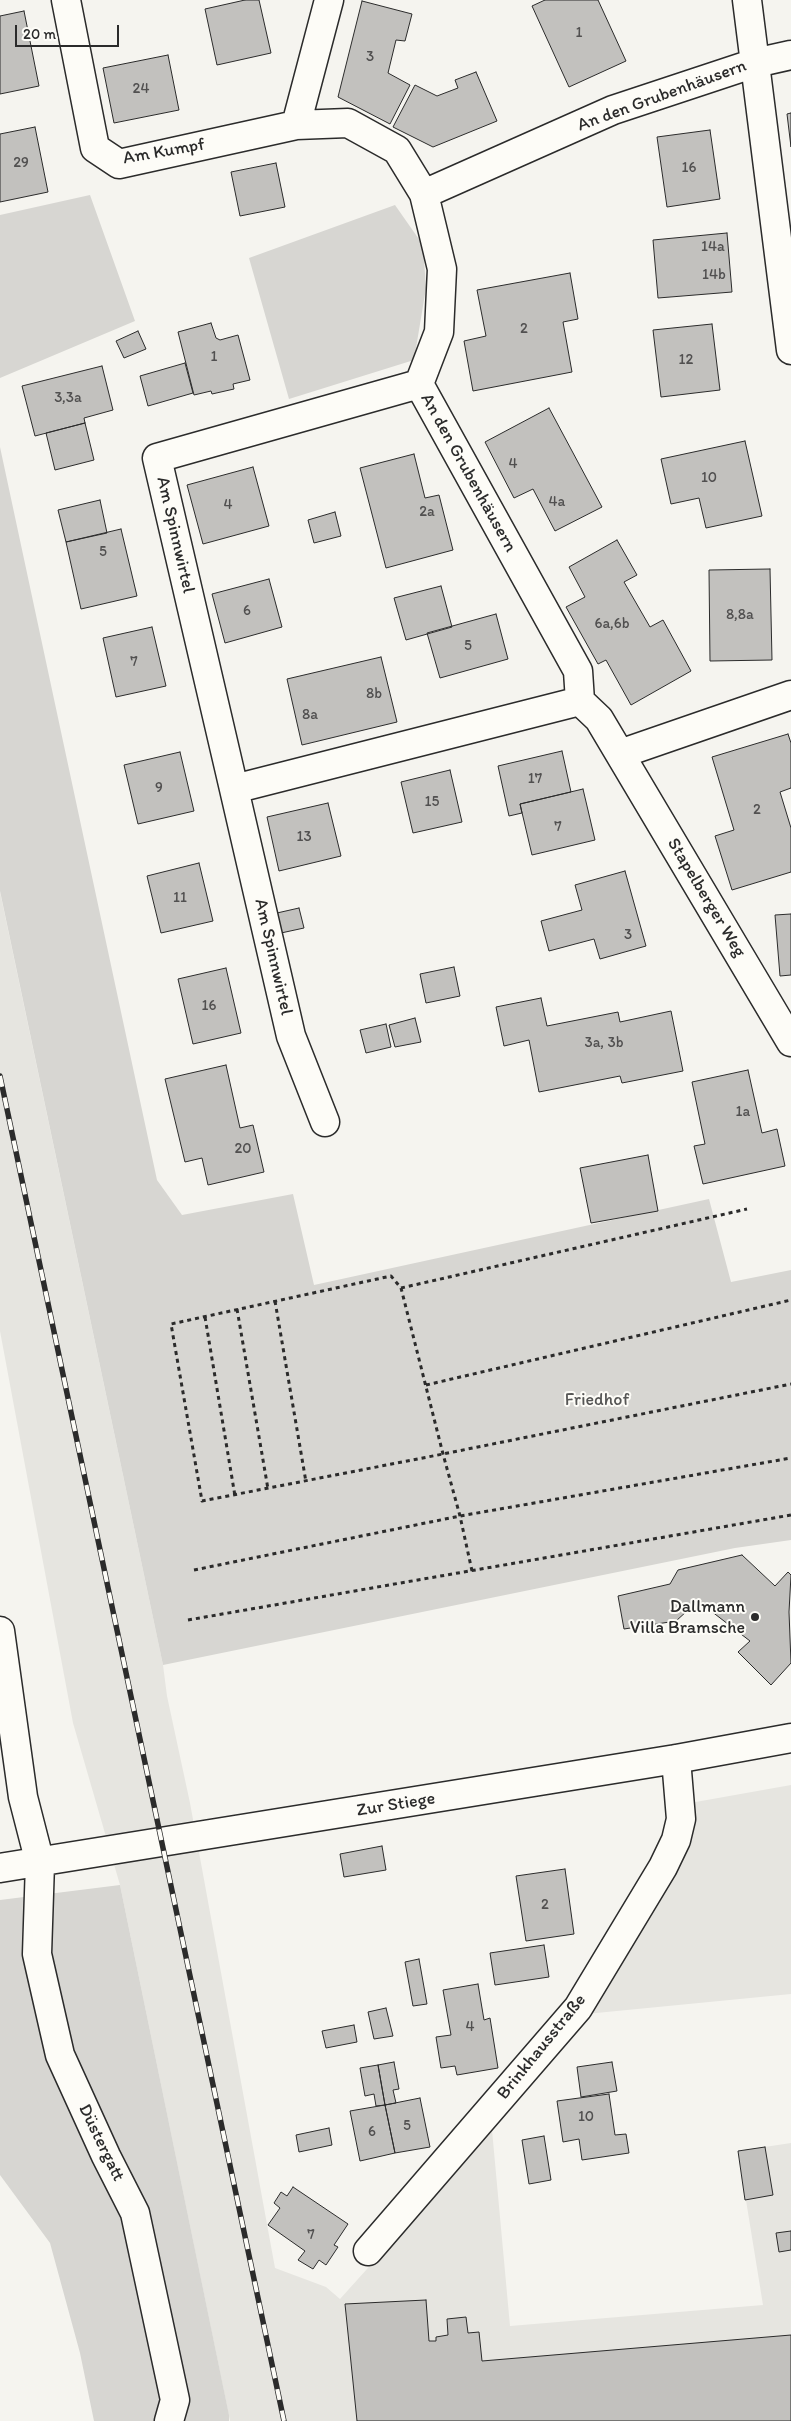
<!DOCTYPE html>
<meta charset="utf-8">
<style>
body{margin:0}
#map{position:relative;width:791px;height:2421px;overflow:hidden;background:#f5f4ef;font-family:Itim,sans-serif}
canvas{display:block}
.scale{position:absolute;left:15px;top:25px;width:104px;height:22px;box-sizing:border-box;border:2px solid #2b2b2b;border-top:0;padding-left:6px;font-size:15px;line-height:18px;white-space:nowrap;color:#2b2b2b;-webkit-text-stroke:4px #fdfcf7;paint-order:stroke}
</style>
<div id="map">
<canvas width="791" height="2421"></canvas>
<div class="scale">20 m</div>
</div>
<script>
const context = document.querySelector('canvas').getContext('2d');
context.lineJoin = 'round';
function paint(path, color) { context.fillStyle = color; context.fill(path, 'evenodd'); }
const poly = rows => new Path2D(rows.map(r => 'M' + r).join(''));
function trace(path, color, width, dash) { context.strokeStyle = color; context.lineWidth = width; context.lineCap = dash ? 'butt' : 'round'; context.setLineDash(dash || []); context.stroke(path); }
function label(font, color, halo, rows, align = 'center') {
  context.font = font + ' Itim,sans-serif'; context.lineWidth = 4; context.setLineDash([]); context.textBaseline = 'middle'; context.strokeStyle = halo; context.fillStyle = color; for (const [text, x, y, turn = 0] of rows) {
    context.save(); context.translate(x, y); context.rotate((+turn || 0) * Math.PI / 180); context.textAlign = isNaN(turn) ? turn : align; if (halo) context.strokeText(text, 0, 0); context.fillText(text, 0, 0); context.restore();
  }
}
const built = poly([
 [0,892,163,1665,167,1696,190,1803,275,2268,326,2287,340,2299,492,2130,510,2326,763,2305,738,2151,791,2143,791,2421,230,2421,120,1885,73,1723,0,1331],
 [791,1785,791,1994,586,2014,690,1803]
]);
const green = poly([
 [90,195,135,321,0,378,0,215],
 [395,205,423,245,426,288,414,360,289,399,249,258],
 [0,447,157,1180,182,1215,293,1194,314,1285,709,1199,731,1282,791,1270,791,1540,735,1548,163,1665,0,891],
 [120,1885,229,2415,229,2421,94,2421,80,2353,50,2243,0,2175,0,1900]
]);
const building = poly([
 [245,0,259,0,271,53,217,65,205,9,245,0],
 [545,0,598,0,626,61,569,87,532,6,545,0],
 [362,1,412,14,405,41,396,40,388,73,410,85,390,124,338,97,362,1],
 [24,11,39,86,0,94,0,16,24,11],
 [168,55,179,110,114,123,103,68,168,55],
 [476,72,497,121,433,147,393,127,415,85,437,96,458,88,455,80,476,72],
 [791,113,791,147,787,114,791,113],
 [35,127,48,192,0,202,0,134,35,127],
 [710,130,720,199,667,207,657,137,710,130],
 [276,163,285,207,240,216,231,172,276,163],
 [727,233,732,292,658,298,653,240,727,233],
 [570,273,578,319,563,322,572,372,473,391,464,341,486,336,477,290,570,273],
 [211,323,216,338,220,340,238,335,250,380,233,384,234,389,212,394,211,391,194,395,178,332,211,323],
 [712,324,720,390,661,397,653,330,712,324],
 [138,331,146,349,124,358,116,341,138,331],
 [185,363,193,393,148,406,140,376,185,363],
 [102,366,113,410,84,418,85,423,35,436,22,386,102,366],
 [549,408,602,507,555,531,533,489,514,498,485,442,549,408],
 [85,423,94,460,55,470,46,433,85,423],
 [745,441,762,516,706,528,699,498,671,504,661,459,745,441],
 [414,454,425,498,439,495,453,550,386,568,360,468,414,454],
 [253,467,269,526,203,544,187,485,253,467],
 [100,500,107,533,66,542,58,510,100,500],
 [335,512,341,536,314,543,308,520,335,512],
 [121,529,137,596,81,609,66,542,121,529],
 [617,540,637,575,624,582,650,627,663,620,691,671,631,705,606,660,598,664,566,607,585,597,569,567,617,540],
 [770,569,772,660,710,661,709,570,770,569],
 [269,579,282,627,225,643,212,594,269,579],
 [441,586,452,627,406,640,394,598,441,586],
 [496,614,508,659,440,678,427,633,496,614],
 [152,627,166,686,116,697,103,638,152,627],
 [381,657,397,722,302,745,287,679,381,657],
 [788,734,791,743,791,788,780,792,791,828,791,872,732,890,715,836,734,830,712,757,788,734],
 [562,751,571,792,520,804,522,813,509,816,498,766,562,751],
 [180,752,194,811,138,824,124,765,180,752],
 [450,770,462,822,413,833,401,782,450,770],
 [583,789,595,840,532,855,520,804,583,789],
 [328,803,341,856,279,871,267,817,328,803],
 [199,863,213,921,161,933,147,876,199,863],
 [625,871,646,946,600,959,594,939,549,951,541,921,582,910,575,885,625,871],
 [299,908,304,928,281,933,277,913,299,908],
 [791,914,791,975,780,976,775,915,791,914],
 [454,967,460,996,426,1003,420,974,454,967],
 [226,968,241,1033,193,1044,178,979,226,968],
 [541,998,547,1026,618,1012,620,1022,671,1011,683,1071,622,1083,620,1076,539,1092,529,1040,504,1046,496,1007,541,998],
 [415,1018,421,1042,395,1047,389,1025,415,1018],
 [386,1024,391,1047,366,1053,360,1030,386,1024],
 [226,1065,240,1128,253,1125,264,1172,208,1185,202,1158,185,1162,165,1079,226,1065],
 [748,1070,762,1133,777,1129,785,1166,703,1184,694,1146,705,1144,692,1082,748,1070],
 [648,1155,658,1211,591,1223,580,1168,648,1155],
 [742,1555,775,1586,788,1572,791,1575,789,1612,791,1663,771,1685,738,1652,750,1641,698,1601,676,1621,624,1629,618,1596,670,1584,678,1570,742,1555],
 [382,1846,386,1870,344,1877,340,1854,382,1846],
 [565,1869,574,1934,526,1941,516,1876,565,1869],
 [544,1945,549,1977,495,1985,490,1953,544,1945],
 [419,1959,427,2004,413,2006,405,1962,419,1959],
 [478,1984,484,2020,490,2018,498,2068,457,2075,455,2066,441,2068,436,2037,451,2035,443,1990,478,1984],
 [386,2008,393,2036,374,2039,368,2012,386,2008],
 [354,2025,357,2042,326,2048,322,2031,354,2025],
 [394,2062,399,2089,393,2090,396,2103,385,2105,378,2065,394,2062],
 [612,2062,617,2091,581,2097,577,2067,612,2062],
 [378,2065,385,2105,376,2106,374,2094,365,2096,360,2068,378,2065],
 [609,2094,615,2135,626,2134,629,2153,582,2160,579,2139,563,2142,557,2101,609,2094],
 [420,2098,430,2147,395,2153,385,2105,420,2098],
 [385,2105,395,2153,360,2161,350,2111,385,2105],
 [329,2128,332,2145,299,2152,296,2135,329,2128],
 [544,2136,551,2180,529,2184,522,2140,544,2136],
 [765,2147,773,2195,745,2200,738,2151,765,2147],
 [293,2187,348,2224,334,2245,338,2247,326,2265,319,2260,313,2269,298,2260,305,2251,268,2225,280,2208,274,2203,281,2192,287,2196,293,2187],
 [791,2231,791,2250,779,2252,776,2233,791,2231],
 [426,2300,429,2341,436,2341,436,2337,448,2335,447,2319,466,2317,468,2333,479,2332,482,2361,791,2335,791,2421,357,2421,345,2304,426,2300]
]);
const path = poly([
 [401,1288,747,1209],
 [275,1301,306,1482],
 [237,1309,268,1489],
 [205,1317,235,1496],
 [426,1385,791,1300],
 [194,1570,460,1516,791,1458],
 [472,1571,460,1516,443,1454,401,1288,391,1276,171,1324,202,1501,443,1454,791,1384],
 [188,1620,791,1515]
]);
const minor = poly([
 [66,0,95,148,119,164,296,125,348,123,397,150,424,194],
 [747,0,791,350],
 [791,55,755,63,613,110,424,194,442,269,439,332,419,384,578,671,580,701,599,719,791,1042],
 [296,125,329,0],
 [419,384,157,458,234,789,580,701],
 [620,754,791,695],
 [234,789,291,1036,325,1122],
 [0,1631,23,1797,40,1863,37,1954,60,2055,106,2156,135,2213,175,2400,169,2421],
 [0,1868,676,1759,791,1738],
 [368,2251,578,2008,663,1867,676,1840,681,1819,676,1759]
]);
const rail = poly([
 [0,1076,284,2421]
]);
const markers = [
 [755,1617,5,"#2b2b2b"]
];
const numberNames = [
 ["1",579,33],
 ["3",370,57],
 ["24",141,89],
 ["29",21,163],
 ["16",689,168],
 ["14a",713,247],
 ["14b",714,275],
 ["2",524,329],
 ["1",214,357],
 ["12",686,360],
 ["3,3a",68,398],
 ["4",513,464],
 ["10",709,478],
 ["4a",557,502],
 ["4",228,505],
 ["2a",427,512],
 ["5",103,552],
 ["6",247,611],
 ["8,8a",740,615],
 ["6a,6b",612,624],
 ["5",468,646],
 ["7",134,662],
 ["8b",374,694],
 ["8a",310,715],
 ["17",535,779],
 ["9",159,788],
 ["15",432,802],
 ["2",757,810],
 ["7",558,827],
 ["13",304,837],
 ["11",180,898],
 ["3",628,935],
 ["16",209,1006],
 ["3a, 3b",604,1043],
 ["1a",743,1112],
 ["20",243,1149],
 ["2",545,1905],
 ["4",470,2027],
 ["10",586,2117],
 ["5",407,2126],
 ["6",372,2132],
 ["7",311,2235]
];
const streetNames = [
 ["An den Grubenhäusern",662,96,-20],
 ["Am Kumpf",164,152,-10],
 ["An den Grubenhäusern",468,473,61],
 ["Am Spinnwirtel",175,535,77],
 ["Stapelberger Weg",706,898,59],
 ["Am Spinnwirtel",273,957,77],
 ["Zur Stiege",396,1805,-9],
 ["Brinkhausstraße",542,2047,-51],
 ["Düstergatt",101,2143,64]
];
const parkNames = [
 ["Friedhof",597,1400]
];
const poiNames = [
 ["Dallmann",745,1607],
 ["Villa Bramsche",745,1628]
];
paint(built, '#e6e5e0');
paint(green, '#d7d6d2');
paint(building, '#c2c1be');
trace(building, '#2b2b2b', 1);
trace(minor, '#2b2b2b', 31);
trace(path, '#2b2b2b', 3, [4, 4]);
trace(minor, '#fdfcf7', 28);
trace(rail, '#2b2b2b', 5.5);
trace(rail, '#fdfcf7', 4, [11]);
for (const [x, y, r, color] of markers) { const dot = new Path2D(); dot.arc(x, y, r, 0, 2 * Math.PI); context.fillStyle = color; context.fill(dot); trace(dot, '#fdfcf7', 2); }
label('15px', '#515050', null, numberNames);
label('18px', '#2b2b2b', '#fdfcf7', streetNames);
label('18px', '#565655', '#fdfcf7', parkNames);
label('18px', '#2b2b2b', '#fdfcf7', poiNames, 'right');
</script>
